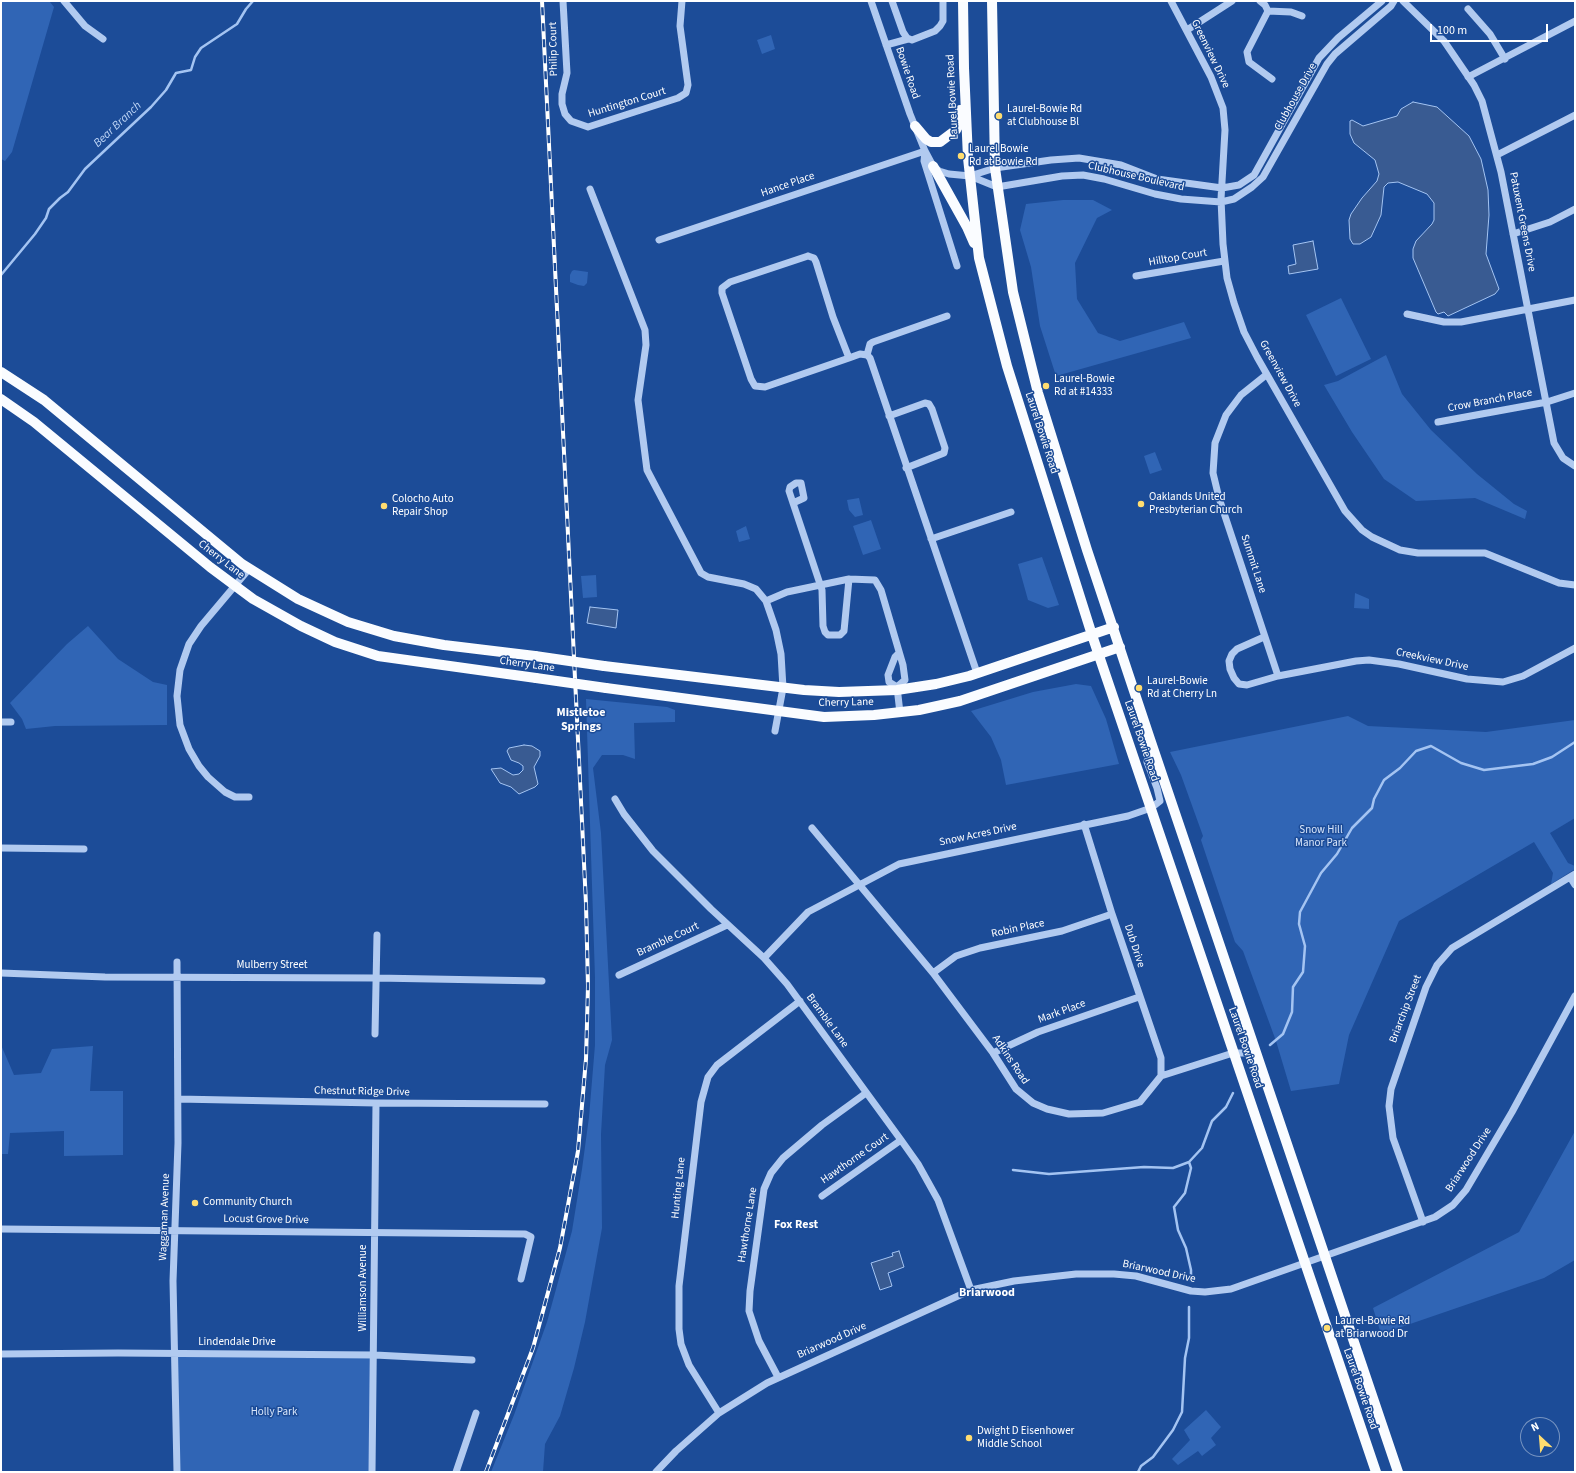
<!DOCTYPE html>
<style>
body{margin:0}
#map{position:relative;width:1576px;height:1473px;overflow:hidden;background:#1c4c98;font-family:"Source Sans 3",sans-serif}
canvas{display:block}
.frame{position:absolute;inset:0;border:2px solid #fff;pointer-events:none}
.north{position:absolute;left:1520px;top:1417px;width:40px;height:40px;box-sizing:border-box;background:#1c4c98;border:1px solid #7794c1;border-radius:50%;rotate:334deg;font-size:11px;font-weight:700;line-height:16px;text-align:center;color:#fff}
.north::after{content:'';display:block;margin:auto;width:14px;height:18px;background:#ffdd70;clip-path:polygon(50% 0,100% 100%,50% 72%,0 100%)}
.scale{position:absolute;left:1430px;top:24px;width:118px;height:18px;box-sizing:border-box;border:2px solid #fff;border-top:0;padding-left:5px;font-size:12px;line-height:14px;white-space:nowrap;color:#fff;-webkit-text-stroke:3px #1c4c98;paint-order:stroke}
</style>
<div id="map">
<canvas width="1576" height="1473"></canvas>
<div class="frame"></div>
<div class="north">N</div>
<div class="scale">100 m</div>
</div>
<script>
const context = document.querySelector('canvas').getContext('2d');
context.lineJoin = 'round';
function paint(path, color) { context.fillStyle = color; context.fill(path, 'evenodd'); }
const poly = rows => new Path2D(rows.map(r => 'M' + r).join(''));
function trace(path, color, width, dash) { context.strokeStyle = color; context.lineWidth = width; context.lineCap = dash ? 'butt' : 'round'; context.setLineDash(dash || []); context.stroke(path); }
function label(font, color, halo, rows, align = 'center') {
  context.font = font + ' "Source Sans 3",sans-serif'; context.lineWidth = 3; context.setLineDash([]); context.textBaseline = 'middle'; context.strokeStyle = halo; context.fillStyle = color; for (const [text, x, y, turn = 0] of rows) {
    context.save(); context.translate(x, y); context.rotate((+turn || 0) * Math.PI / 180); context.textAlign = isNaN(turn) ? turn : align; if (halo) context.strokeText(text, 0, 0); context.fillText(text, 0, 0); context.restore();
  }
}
const green = poly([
 [1,1,45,1,50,2,54,7,12,152,5,161,1,159],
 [771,35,775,49,762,54,757,40],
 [1063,200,1093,200,1112,210,1097,218,1075,263,1077,299,1098,333,1120,341,1184,322,1191,338,1056,376,1040,326,1031,267,1020,230,1026,204],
 [574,270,588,272,587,283,584,286,578,285,570,282,570,275,572,271],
 [1341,298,1371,359,1336,376,1306,315],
 [1386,355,1402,394,1431,430,1477,474,1514,504,1527,511,1525,519,1475,498,1416,501,1384,479,1352,432,1324,385,1338,381],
 [1155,452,1162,470,1150,474,1144,456],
 [859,498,863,515,855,517,849,510,847,500],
 [871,520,881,549,863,555,853,526],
 [746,526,750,539,739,542,736,531],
 [1042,557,1059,605,1048,608,1028,600,1018,564],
 [596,575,597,597,583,598,581,576],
 [1355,593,1369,599,1369,609,1354,608],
 [88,626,118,659,153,682,167,685,167,725,55,726,26,729,22,719,10,703,67,644],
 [1076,684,1091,686,1106,719,1119,764,1006,785,1001,760,991,737,971,711,1033,692],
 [586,699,667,707,675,710,675,722,634,723,635,759,623,755,602,755,593,768,601,833,612,1040,605,1065,601,1134,602,1228,585,1322,574,1368,560,1416,545,1444,543,1472,491,1472,514,1415,547,1322,572,1231,582,1169,589,1117,595,1045,595,978],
 [1348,716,1368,726,1486,732,1575,720,1575,818,1550,833,1568,863,1575,866,1575,869,1551,884,1553,873,1534,842,1399,921,1349,1035,1339,1084,1291,1091,1276,1041,1243,951,1235,942,1201,840,1203,836,1181,775,1170,752],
 [1,1045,14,1075,41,1073,52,1049,93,1046,90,1091,123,1091,123,1155,64,1156,64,1131,10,1133,8,1154,1,1154],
 [1575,1131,1575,1260,1544,1278,1381,1334,1373,1308,1519,1232],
 [174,1353,375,1355,372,1472,176,1472],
 [1206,1410,1221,1427,1211,1438,1216,1445,1202,1456,1198,1451,1178,1465,1172,1459,1190,1440,1184,1430]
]);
const water = poly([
 [1413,102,1437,107,1469,136,1481,159,1488,190,1489,215,1486,254,1499,289,1495,294,1448,316,1444,312,1438,314,1436,312,1413,258,1413,249,1416,241,1432,224,1434,220,1434,203,1427,194,1398,182,1388,183,1384,187,1381,215,1371,237,1360,244,1353,244,1350,239,1349,220,1351,214,1362,198,1377,181,1379,174,1375,160,1354,143,1350,134,1350,121,1352,120,1363,126,1397,116,1401,109,1413,102],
 [1313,241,1318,269,1289,274,1288,266,1296,264,1293,245,1313,241],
 [590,607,618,610,616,628,587,623,590,607],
 [524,745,532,746,540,751,540,756,534,767,538,784,535,787,519,794,511,787,500,783,491,769,501,768,513,775,519,774,523,770,523,766,519,763,511,760,507,751,509,748,524,745],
 [899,1251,904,1267,888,1273,892,1286,880,1290,871,1263,893,1256,892,1253,899,1251]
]);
const stream = poly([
 [1,275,35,234,46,218,49,209,60,198,68,192,85,169,151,107,166,90,176,73,191,70,195,57,201,48,237,24,246,9,253,1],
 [1270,1045,1283,1034,1292,1012,1293,987,1303,972,1305,946,1299,924,1300,912,1321,873,1337,854,1352,828,1372,808,1374,799,1384,780,1400,768,1416,751,1431,746,1461,763,1484,770,1533,764,1552,757,1575,742],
 [1013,1170,1049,1174,1144,1167,1173,1168,1189,1162],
 [1191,1281,1191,1270,1186,1248,1178,1230,1174,1207,1185,1193,1191,1168,1189,1162,1202,1148,1212,1121,1226,1107,1233,1093],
 [1138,1472,1141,1466,1153,1457,1173,1430,1182,1412,1185,1358,1189,1338,1189,1307]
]);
const minor = poly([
 [64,1,85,26,103,39],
 [563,1,567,73,562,94,562,104,565,114,571,121,588,127,678,98,686,93,688,85,680,26,682,1],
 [871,1,910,114,925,151,933,166,939,171,949,174,970,176,995,168,1051,160,1079,158,1121,165,1157,179,1222,188,1239,185,1254,175,1319,58,1338,38,1382,1],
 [892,1,903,32,907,38,912,40,935,31,940,26,943,21,943,1],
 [1171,1,1211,77,1223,108,1225,130,1221,199,1223,244,1227,278,1234,303,1244,332,1257,357,1345,511,1362,530,1372,537,1400,550,1418,553,1485,553,1559,583,1575,585],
 [1260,1,1265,5,1268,11],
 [1403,1,1444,41,1474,85,1482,101,1501,172,1554,443,1563,458,1575,466],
 [1468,9,1490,34,1505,59],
 [1187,30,1232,1],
 [886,45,908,39],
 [1468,77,1575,21],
 [1272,79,1249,62,1247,52,1268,11,1291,12,1302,16],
 [925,151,924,161,957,266],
 [1497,155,1575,115],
 [970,176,997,187,1062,176,1083,175,1104,179,1155,194,1181,199,1221,202,1234,199,1252,187,1263,177,1327,64,1335,54,1391,6,1394,1],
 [590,189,645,330,646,345,638,400,647,470,701,573,708,577,744,584,756,589,766,601,776,630,781,654,783,688,775,731],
 [1513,234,1550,222,1575,209],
 [659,240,925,151],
 [808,256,814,258,816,262,833,317,849,358,765,387,755,386,751,379,722,293,722,288,730,282,808,256],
 [1136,276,1224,261],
 [1407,314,1444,322,1461,322,1575,300],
 [867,355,870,344,873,342,947,316],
 [849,358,860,354,867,355,870,358,977,673],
 [1266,375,1241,395,1226,415,1215,443,1213,473,1219,498,1278,676],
 [889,416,925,403,929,404,932,409,945,448,944,453,906,468],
 [1438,422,1547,402,1575,393],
 [793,503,804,498,801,483,796,483,790,487,789,491,822,590,823,626,825,632,828,635,840,635,844,631,849,579],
 [931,539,1011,512],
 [766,601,787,592,849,579,875,580,881,590,903,665,905,680,897,687],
 [1264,637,1237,649,1232,654,1229,661,1230,669,1234,678,1239,684,1247,685,1278,676,1356,661,1369,660,1399,664,1467,679,1503,682,1523,676,1575,648],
 [897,687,889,682,888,675,895,657,899,653],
 [897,687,900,713],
 [1,722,11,722],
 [249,797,235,797,225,792,208,777,199,766,189,749,180,725,177,696,180,670,189,644,201,626,249,569],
 [615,799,624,814,653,851,711,909,764,958,787,984,901,1140,918,1164,938,1200,971,1290],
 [1084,824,1112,914,1161,1058,1161,1076],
 [812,828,933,973,993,1053,1016,1089,1033,1103,1047,1109,1069,1114,1103,1113,1140,1102,1161,1076,1233,1053,1246,1053,1259,1066],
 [1,848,84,849],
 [1570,877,1575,885],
 [764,958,808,912,899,864,1128,816,1151,808,1160,801,1157,788,1147,762,1150,743],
 [1,973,105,977,376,978,542,981],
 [933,973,956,956,980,948,1062,931,1112,914],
 [619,975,727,925],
 [375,1034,377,935],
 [993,1053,1038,1032,1139,997],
 [178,1099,376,1103,545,1104],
 [822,1196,901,1140],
 [1423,1222,1393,1138,1389,1106,1391,1089,1426,987,1437,965,1452,948,1575,874],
 [1,1229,525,1234,531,1237,521,1279],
 [1,1354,118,1353,375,1355,472,1360],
 [778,1377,759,1341,749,1311,750,1291,764,1189,771,1173,783,1158,822,1125,866,1093],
 [719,1413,689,1365,681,1344,679,1329,679,1286,701,1102,708,1077,717,1065,800,1001],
 [177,1472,173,1281,178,1143,177,962],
 [372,1472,376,1103],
 [456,1472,476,1413],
 [656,1472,676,1451,719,1413,767,1383,971,1290,1014,1281,1076,1274,1114,1274,1136,1276,1191,1291,1205,1292,1231,1289,1435,1217,1453,1205,1466,1190,1512,1112,1575,996]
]);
const major = poly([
 [963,1,964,68,968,158,979,258,1007,366,1092,635,1376,1472],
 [992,1,995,168,1013,292,1038,393,1087,550,1150,739,1398,1472],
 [915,126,926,139,931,142,940,142,956,130,960,121,960,110],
 [933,166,967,227,974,243],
 [1,372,44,400,242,564,298,599,348,622,394,636,444,645,535,656],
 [1,399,34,422,210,567,253,599,301,626,335,642,378,656,536,678],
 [604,666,804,690,839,692,897,690,936,684,969,676,1114,627],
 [606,688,824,717,874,715,919,710,960,701,1120,647]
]);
const rail = poly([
 [486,1472,533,1348,560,1248,578,1151,586,1059,588,986,586,904,542,1]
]);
const majorBridge = poly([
 [535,656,604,666],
 [536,678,606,688]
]);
const markers = [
 [999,116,4,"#ffdd70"],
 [961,156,4,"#ffdd70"],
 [1046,386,4,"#ffdd70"],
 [1141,504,4,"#ffdd70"],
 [384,506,4,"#ffdd70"],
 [1139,688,4,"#ffdd70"],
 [195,1203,4,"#ffdd70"],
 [1327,1328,4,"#ffdd70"],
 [969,1438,4,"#ffdd70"]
];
const streetNames = [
 ["Philip Court",554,49,-91],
 ["Greenview Drive",1210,54,64],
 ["Bowie Road",907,73,71],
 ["Laurel Bowie Road",953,97,-93],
 ["Clubhouse Drive",1296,97,-61],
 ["Huntington Court",627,103,-17],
 ["Clubhouse Boulevard",1136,177,13],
 ["Hance Place",788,185,-19],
 ["Patuxent Greens Drive",1522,222,79],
 ["Hilltop Court",1178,258,-10],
 ["Greenview Drive",1280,374,61],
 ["Crow Branch Place",1490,401,-11],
 ["Laurel Bowie Road",1041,433,72],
 ["Cherry Lane",221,560,38],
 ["Summit Lane",1253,564,72],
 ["Creekview Drive",1432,660,12],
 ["Cherry Lane",527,665,8],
 ["Cherry Lane",846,703,-1],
 ["Laurel Bowie Road",1141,741,71],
 ["Snow Acres Drive",978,835,-12],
 ["Robin Place",1018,929,-12],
 ["Bramble Court",668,940,-25],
 ["Dub Drive",1134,946,72],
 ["Mulberry Street",272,966],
 ["Briarchip Street",1406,1009,-69],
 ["Mark Place",1062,1012,-20],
 ["Bramble Lane",827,1021,54],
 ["Laurel Bowie Road",1245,1048,71],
 ["Adkins Road",1010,1060,56],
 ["Chestnut Ridge Drive",362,1092,1],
 ["Hawthorne Court",855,1159,-35],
 ["Briarwood Drive",1469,1160,-57],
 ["Hunting Lane",679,1188,-84],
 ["Waggaman Avenue",165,1217,-88],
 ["Locust Grove Drive",266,1220,1],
 ["Hawthorne Lane",748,1225,-81],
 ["Briarwood Drive",1159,1272,12],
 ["Williamson Avenue",364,1288,-90],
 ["Briarwood Drive",832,1341,-24],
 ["Lindendale Drive",237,1343],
 ["Laurel Bowie Road",1360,1389,71]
];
const poiNames = [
 ["Laurel-Bowie Rd",1007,110],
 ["at Clubhouse Bl",1007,123],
 ["Laurel Bowie",969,150],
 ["Rd at Bowie Rd",969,163],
 ["Laurel-Bowie",1054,380],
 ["Rd at #14333",1054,393],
 ["Oaklands United",1149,498],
 ["Presbyterian Church",1149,511],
 ["Colocho Auto",392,500],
 ["Repair Shop",392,513],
 ["Laurel-Bowie",1147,682],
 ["Rd at Cherry Ln",1147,695],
 ["Community Church",203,1203],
 ["Laurel-Bowie Rd",1335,1322],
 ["at Briarwood Dr",1335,1335],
 ["Dwight D Eisenhower",977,1432],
 ["Middle School",977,1445]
];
const parkNames = [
 ["Snow Hill",1321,831],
 ["Manor Park",1321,844],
 ["Holly Park",274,1413]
];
const waterNames = [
 ["Bear Branch",118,125,-43]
];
const neighbourhoodNames = [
 ["Mistletoe",581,713],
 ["Springs",581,727],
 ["Fox Rest",796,1225],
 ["Briarwood",987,1293]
];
paint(green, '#3065b5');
paint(water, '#395b92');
trace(water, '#a4c4f2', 1);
trace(stream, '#a4c4f2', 2.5);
trace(minor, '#b1caf0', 7);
trace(major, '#fafcff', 10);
trace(rail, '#fff', 4);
trace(rail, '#1c4c98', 2.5, [8]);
trace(majorBridge, '#fafcff', 10);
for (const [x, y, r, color] of markers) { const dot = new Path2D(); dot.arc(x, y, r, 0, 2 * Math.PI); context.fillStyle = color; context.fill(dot); trace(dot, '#1c4c98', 1.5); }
label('11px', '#fff', '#1c4c98', streetNames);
label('11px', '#fff', '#1c4c98', poiNames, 'left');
label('11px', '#d8e6fb', '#1c4c98', parkNames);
label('italic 12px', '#bed5f6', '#1c4c98', waterNames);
label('bold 12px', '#fff', '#1c4c98', neighbourhoodNames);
</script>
